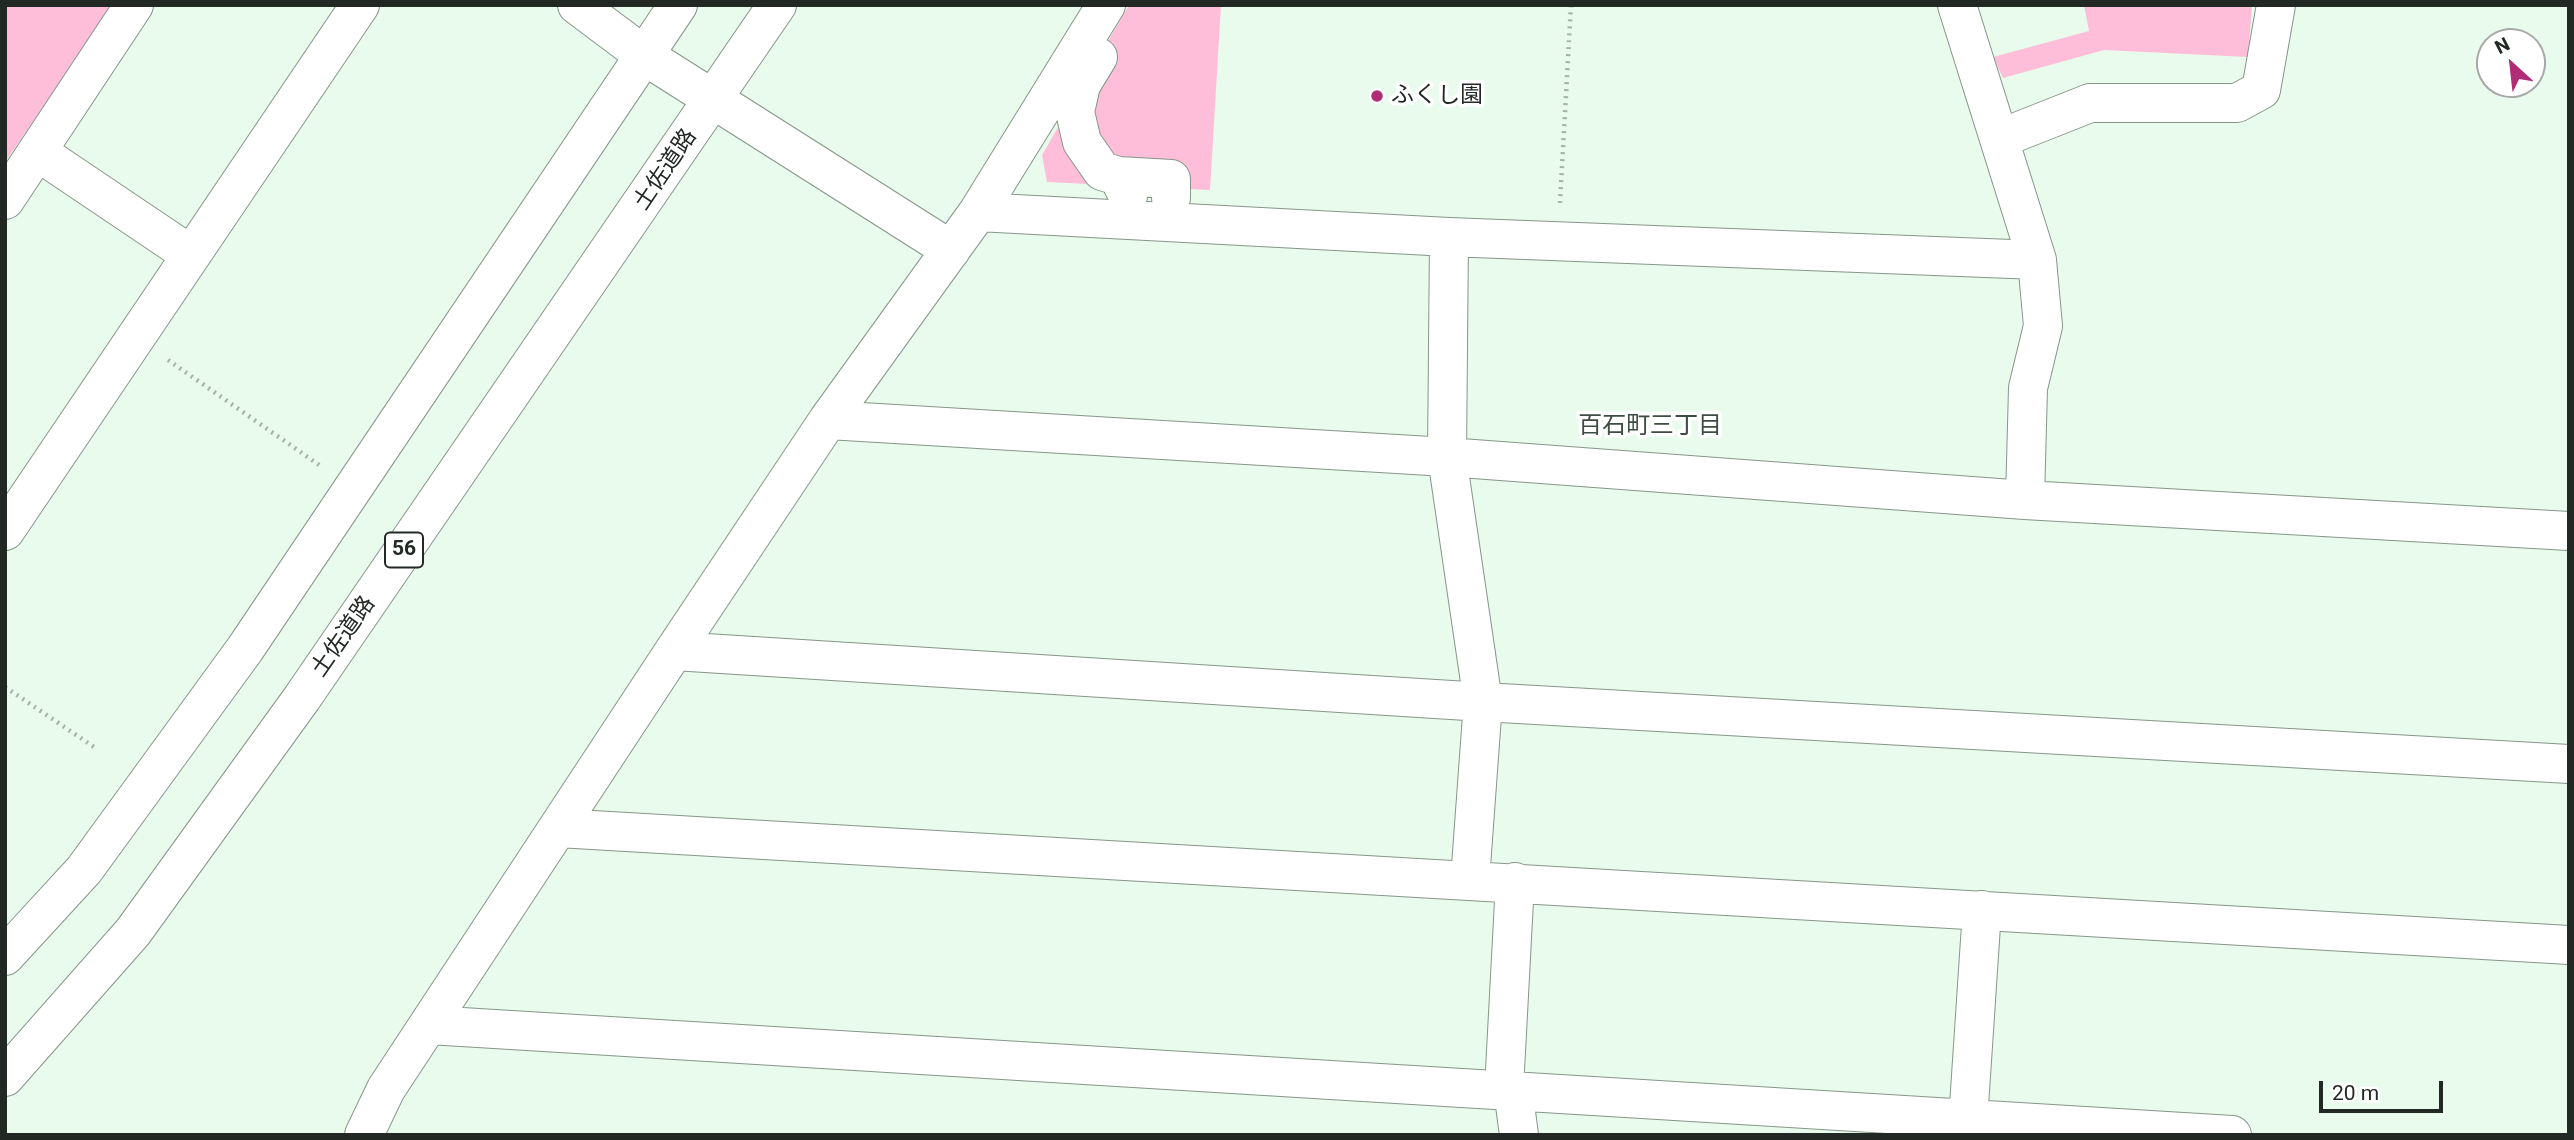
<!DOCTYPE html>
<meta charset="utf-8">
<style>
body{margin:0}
#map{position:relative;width:2574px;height:1140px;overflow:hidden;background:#e9fbec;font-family:Roboto,sans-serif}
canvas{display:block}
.frame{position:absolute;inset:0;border:7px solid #222924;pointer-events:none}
.north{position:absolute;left:2476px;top:28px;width:70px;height:70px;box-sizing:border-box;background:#fff;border:2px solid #a7a9a7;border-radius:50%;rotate:333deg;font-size:19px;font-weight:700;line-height:28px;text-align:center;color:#222924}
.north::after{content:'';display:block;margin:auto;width:24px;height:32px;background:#b02c75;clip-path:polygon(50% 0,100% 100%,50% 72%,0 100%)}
.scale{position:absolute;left:2319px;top:1081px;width:124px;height:32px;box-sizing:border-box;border:4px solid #222924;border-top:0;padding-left:9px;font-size:21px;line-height:24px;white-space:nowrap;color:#222924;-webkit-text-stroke:5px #fff;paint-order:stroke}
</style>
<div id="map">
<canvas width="2574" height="1140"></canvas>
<div class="frame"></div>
<div class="north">N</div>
<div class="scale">20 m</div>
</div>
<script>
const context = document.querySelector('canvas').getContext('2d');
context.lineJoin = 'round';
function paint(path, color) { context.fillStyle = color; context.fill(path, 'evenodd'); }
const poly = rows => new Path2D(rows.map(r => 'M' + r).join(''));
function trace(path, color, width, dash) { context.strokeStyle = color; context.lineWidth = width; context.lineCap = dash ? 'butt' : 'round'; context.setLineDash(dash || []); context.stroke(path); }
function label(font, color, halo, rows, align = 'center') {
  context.font = font + ' Roboto,"Noto Sans JP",sans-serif'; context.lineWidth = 7; context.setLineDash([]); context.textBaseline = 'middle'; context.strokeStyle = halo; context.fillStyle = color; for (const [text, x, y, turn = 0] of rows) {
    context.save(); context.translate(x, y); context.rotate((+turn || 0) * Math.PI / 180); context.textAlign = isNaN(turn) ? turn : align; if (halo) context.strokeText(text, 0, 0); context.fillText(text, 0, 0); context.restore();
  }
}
const green = poly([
 [5,5,114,5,5,162],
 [1129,5,1221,5,1210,190,1047,182,1042,155],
 [2084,5,2252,5,2248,57,2104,50,2003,78,1993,57,2089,31]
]);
const path = poly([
 [1560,203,1571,5],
 [168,360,322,467],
 [5,687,97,749]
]);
const minor = poly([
 [577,5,645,56,951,250],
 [1957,5,2037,260,2043,326,2028,388,2025,500],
 [1098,57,1081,85,1075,112,1082,142,1102,171,1118,176,1128,196],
 [1999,139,2090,103,2237,103,2261,90,2276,5],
 [38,152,191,255],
 [1118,176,1171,179,1171,198],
 [5,200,134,5],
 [978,212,1449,237,2037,260],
 [1449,237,1447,457,1483,702,1470,880],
 [828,420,1447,457,2025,500,2569,531],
 [5,531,360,5],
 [674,651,1483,702,2569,764],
 [558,828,2569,945],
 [429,1025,2232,1135],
 [1504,1089,1515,882],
 [1513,1090,1519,1135],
 [1968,1121,1982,910],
 [364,1135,386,1089,674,651,828,420,978,212,1106,5]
]);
const highway = poly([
 [5,956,84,870,245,649,678,5],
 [5,1077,133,932,302,698,777,5]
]);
const markers = [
 [1377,96,7,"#b02c75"]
];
const shields = [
 [404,550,38]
];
const shieldNames = [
 ["56",404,550]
];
const poiNames = [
 ["ふくし園",1391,96]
];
const streetNames = [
 ["土佐道路",666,170,-56],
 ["土佐道路",344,637,-55]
];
const neighbourhoodNames = [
 ["百石町三丁目",1650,427]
];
paint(green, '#febed9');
trace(minor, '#869689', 40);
trace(highway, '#869689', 40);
trace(path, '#a5b3a7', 4.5, [2, 5]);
trace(minor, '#fff', 38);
trace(highway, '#fff', 38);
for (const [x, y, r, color] of markers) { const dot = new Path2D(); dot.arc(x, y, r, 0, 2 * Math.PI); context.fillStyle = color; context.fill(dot); trace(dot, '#fff', 2.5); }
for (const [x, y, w] of shields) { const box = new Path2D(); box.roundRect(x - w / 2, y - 17.5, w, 35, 5); context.fillStyle = '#fff'; context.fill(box); trace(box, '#222924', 2); }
label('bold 21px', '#222924', null, shieldNames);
label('23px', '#222924', '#fff', poiNames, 'left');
label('23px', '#222924', '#fff', streetNames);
label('24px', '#3e4d41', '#fff', neighbourhoodNames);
</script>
